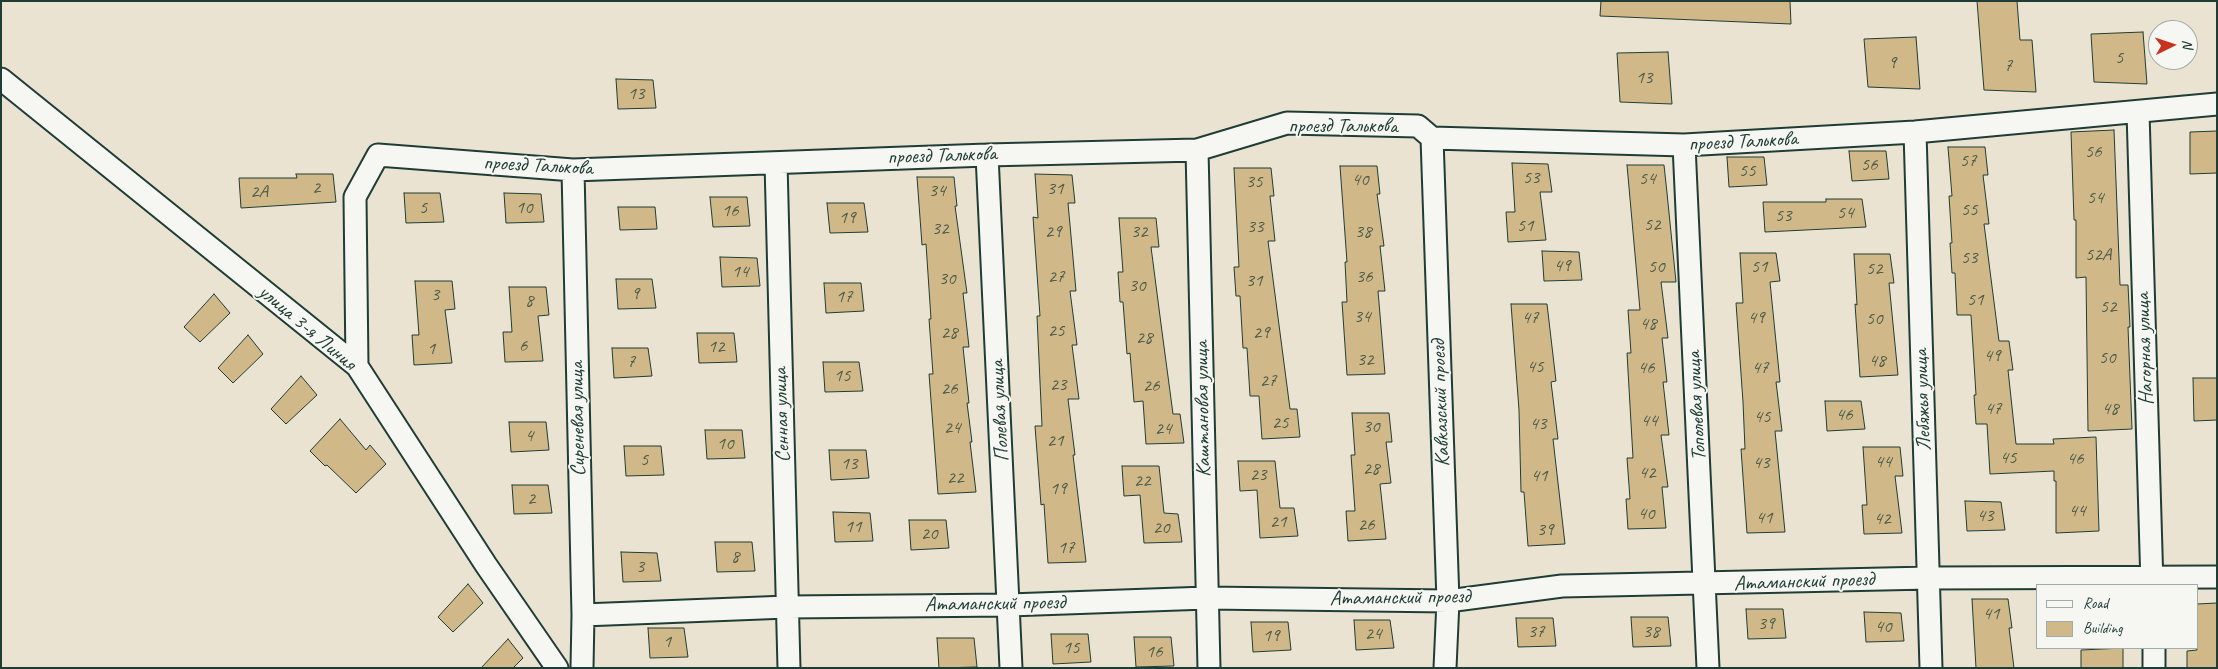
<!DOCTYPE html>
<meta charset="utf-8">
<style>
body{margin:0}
#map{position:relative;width:2218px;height:669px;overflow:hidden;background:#ebe3d2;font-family:Caveat,sans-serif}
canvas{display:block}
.frame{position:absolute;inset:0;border:2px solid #1f3d34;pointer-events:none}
.legend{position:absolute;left:2036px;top:584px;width:162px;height:65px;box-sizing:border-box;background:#f6f6f2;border:1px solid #a0aca6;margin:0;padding:6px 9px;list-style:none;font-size:15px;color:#1f3d34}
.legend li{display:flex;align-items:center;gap:10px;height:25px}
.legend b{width:25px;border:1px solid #a0aca6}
.north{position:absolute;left:2148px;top:20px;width:50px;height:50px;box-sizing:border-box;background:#f6f6f2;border:1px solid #a0aca6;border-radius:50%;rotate:86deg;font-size:14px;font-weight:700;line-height:20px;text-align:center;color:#1f3d34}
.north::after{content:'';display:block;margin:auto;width:18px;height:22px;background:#c8321e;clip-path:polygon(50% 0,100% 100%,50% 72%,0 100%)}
</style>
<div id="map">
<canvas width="2218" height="669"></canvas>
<div class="frame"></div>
<ul class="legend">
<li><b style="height:6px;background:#f6f6f2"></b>Road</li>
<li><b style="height:14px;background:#d1b888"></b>Building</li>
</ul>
<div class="north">N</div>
</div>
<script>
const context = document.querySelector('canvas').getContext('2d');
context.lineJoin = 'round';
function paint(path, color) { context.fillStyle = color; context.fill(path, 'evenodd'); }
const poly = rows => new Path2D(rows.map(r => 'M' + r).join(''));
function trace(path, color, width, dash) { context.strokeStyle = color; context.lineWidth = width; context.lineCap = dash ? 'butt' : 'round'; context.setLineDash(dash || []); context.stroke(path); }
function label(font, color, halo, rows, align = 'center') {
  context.font = font + ' Caveat,sans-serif'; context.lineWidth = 4; context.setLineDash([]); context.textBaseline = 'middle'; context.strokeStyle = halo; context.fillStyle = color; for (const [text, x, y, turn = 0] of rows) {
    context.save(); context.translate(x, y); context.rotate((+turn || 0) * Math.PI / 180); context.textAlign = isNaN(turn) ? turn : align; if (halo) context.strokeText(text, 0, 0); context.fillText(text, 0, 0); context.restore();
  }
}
const building = poly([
 [1601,1,1790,1,1791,24,1600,16,1601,1],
 [1977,1,2017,1,2020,40,2032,40,2036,92,1984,90,1977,1],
 [2143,32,2147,84,2094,82,2091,34,2143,32],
 [1916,37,1920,89,1868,87,1864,39,1916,37],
 [1668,52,1672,104,1620,102,1617,53,1668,52],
 [616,79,653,80,656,108,618,109,616,79],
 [2114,130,2120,285,2128,285,2130,327,2128,327,2132,429,2088,431,2086,277,2076,278,2076,220,2074,220,2071,132,2114,130],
 [2217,131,2217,173,2190,174,2190,132,2217,131],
 [1948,147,1985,147,1988,175,1983,175,1989,224,1984,224,1999,341,2009,341,2013,370,2008,370,2016,444,2054,444,2053,439,2096,437,2099,531,2056,533,2056,481,2054,481,2054,471,1990,474,1987,424,1976,424,1974,395,1976,395,1971,315,1957,315,1955,273,1952,273,1950,243,1952,243,1949,196,1952,196,1948,147],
 [1849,151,1886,151,1889,179,1852,181,1849,151],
 [1727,157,1764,157,1767,185,1729,187,1727,157],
 [1512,163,1548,164,1552,192,1540,192,1546,240,1508,242,1506,212,1515,212,1512,163],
 [1627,165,1664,165,1667,193,1676,282,1661,282,1668,338,1662,338,1667,382,1663,382,1669,435,1661,435,1668,487,1662,487,1666,528,1628,529,1626,499,1630,499,1627,458,1633,458,1627,353,1631,353,1628,310,1640,310,1627,165],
 [1340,166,1377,166,1380,194,1377,194,1384,246,1380,246,1385,291,1378,291,1385,374,1347,375,1342,302,1347,302,1345,262,1347,262,1340,166],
 [1234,168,1271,168,1274,196,1270,196,1275,241,1268,241,1290,409,1297,409,1300,437,1262,439,1259,396,1250,396,1247,348,1243,348,1240,296,1236,296,1234,267,1239,267,1234,168],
 [296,174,333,174,336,202,241,208,239,178,297,178,296,174],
 [1035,174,1072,175,1075,203,1068,203,1076,291,1070,291,1077,345,1072,345,1079,399,1068,399,1075,455,1073,455,1086,562,1048,563,1044,504,1041,505,1035,426,1042,426,1037,316,1040,316,1033,217,1038,218,1035,174],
 [917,177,954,177,957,206,955,206,967,293,963,293,969,347,963,347,969,403,967,403,972,442,970,442,976,492,938,494,929,374,933,374,929,319,931,319,926,244,922,245,917,177],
 [404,193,440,193,444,222,406,223,404,193],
 [504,193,541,194,544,222,506,223,504,193],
 [710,197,747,197,750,226,713,227,710,197],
 [1826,199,1862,199,1866,227,1765,232,1763,202,1826,202,1826,199],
 [827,203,864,203,868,232,830,233,827,203],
 [618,207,655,207,657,229,620,230,618,207],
 [1119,218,1156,218,1159,247,1151,247,1161,324,1173,414,1180,414,1184,443,1146,444,1143,401,1134,402,1130,353,1127,354,1123,302,1120,302,1118,272,1123,272,1119,218],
 [1542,251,1579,252,1582,280,1544,281,1542,251],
 [1740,253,1776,253,1780,281,1770,282,1780,382,1776,382,1782,431,1775,431,1785,532,1747,533,1741,449,1745,449,1743,402,1736,303,1743,303,1740,253],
 [1854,254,1890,254,1894,283,1889,283,1898,375,1860,377,1855,304,1857,305,1854,254],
 [720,257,757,258,760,286,722,287,720,257],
 [616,279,652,279,656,308,618,309,616,279],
 [415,281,452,281,455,309,445,310,452,363,414,365,412,335,419,335,415,281],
 [824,283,861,283,864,311,826,313,824,283],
 [509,287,546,287,549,315,538,316,543,361,505,362,503,332,512,332,509,287],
 [214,294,230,313,200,342,184,327,214,294],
 [1511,304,1547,304,1556,381,1551,382,1558,439,1553,439,1565,544,1528,546,1524,492,1521,492,1519,410,1511,304],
 [697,333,734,333,737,362,699,363,697,333],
 [248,335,263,354,233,383,218,368,248,335],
 [612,348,648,348,652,376,614,378,612,348],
 [823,362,859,362,863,391,825,392,823,362],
 [301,376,317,395,286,424,271,409,301,376],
 [2193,378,2217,378,2217,420,2194,421,2193,378],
 [1825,401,1861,401,1865,429,1827,431,1825,401],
 [1352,413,1389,413,1392,442,1386,442,1391,483,1380,484,1386,539,1348,541,1346,511,1355,511,1351,455,1355,455,1352,413],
 [340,419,366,450,370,445,386,464,356,493,327,465,325,466,310,451,340,419],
 [509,422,546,422,549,450,511,452,509,422],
 [705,430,742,430,745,458,707,459,705,430],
 [624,446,661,446,664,475,626,476,624,446],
 [1863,447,1900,447,1903,476,1895,476,1902,533,1864,534,1862,505,1867,505,1863,447],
 [829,450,866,450,869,478,831,480,829,450],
 [1238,461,1275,461,1280,508,1294,508,1298,536,1260,538,1257,490,1240,491,1238,461],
 [1122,466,1159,466,1164,513,1178,514,1182,542,1144,543,1140,495,1124,496,1122,466],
 [512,485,548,485,552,513,514,514,512,485],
 [1965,501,2001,502,2005,530,1967,531,1965,501],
 [833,512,870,513,873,541,835,542,833,512],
 [909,520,946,520,949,548,911,550,909,520],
 [715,542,752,542,755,571,717,572,715,542],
 [621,552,657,553,661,581,623,582,621,552],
 [468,584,483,603,453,632,438,617,468,584],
 [1972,599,2008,599,2012,628,2009,628,2014,668,1976,668,1972,599],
 [2217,603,2217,668,2187,668,2187,651,2197,650,2197,604,2217,603],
 [1746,609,1783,609,1786,638,1748,639,1746,609],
 [1864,612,1901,613,1904,641,1866,642,1864,612],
 [1631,617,1668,617,1671,646,1633,647,1631,617],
 [1516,618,1553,618,1556,646,1518,647,1516,618],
 [1354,620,1390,620,1394,648,1356,650,1354,620],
 [1251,622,1288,622,1291,650,1253,652,1251,622],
 [648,628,684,628,688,657,650,658,648,628],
 [1051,634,1088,634,1091,662,1053,664,1051,634],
 [1134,637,1171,637,1174,666,1136,667,1134,637],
 [937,638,974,638,977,667,939,668,937,638],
 [508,639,523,658,513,668,481,668,508,639],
 [2123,648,2123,668,2081,668,2081,650,2123,648]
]);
const street = poly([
 [1,79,357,366,486,565,557,668],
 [2138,112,2152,585],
 [1915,132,1931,668],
 [1432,138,1448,601,1445,668],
 [1684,145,1708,668],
 [1197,150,1209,668],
 [987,155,1011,668],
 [776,163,789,668],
 [573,170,583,615,582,668],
 [357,366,355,197,378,155,573,170,987,155,1197,150,1287,123,1418,126,1432,138,1684,145,1915,132,2217,104],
 [583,615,787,607,1009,605,1207,598,1448,601,1562,586,1929,578,2217,577],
 [2154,648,2154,668]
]);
const numberNames = [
 ["5",2119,58],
 ["9",1892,63],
 ["7",2008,66],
 ["13",1644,78],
 ["13",636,94],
 ["56",2093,152],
 ["57",1968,161],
 ["56",1869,165],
 ["55",1747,171],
 ["53",1531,178],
 ["54",1647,179],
 ["40",1360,180],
 ["35",1254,182],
 ["2",316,188],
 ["31",1055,189],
 ["34",937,191],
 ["2А",259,192],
 ["54",2095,198],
 ["5",423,208],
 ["10",524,208],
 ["55",1969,210],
 ["16",730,211],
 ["54",1845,213],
 ["53",1783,216],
 ["19",847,218],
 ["52",1652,225],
 ["51",1525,226],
 ["33",1255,227],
 ["32",940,229],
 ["29",1053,232],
 ["32",1139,232],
 ["38",1363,232],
 ["52А",2098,255],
 ["53",1969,258],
 ["49",1562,266],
 ["50",1656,267],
 ["51",1759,267],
 ["52",1874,269],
 ["14",740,272],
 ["27",1056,277],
 ["36",1364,277],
 ["30",947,279],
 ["31",1254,281],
 ["30",1137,286],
 ["9",635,294],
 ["3",435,295],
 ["17",844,297],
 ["51",1975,300],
 ["8",529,301],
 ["52",2108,307],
 ["34",1362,317],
 ["47",1530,318],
 ["49",1756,318],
 ["50",1874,319],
 ["48",1648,324],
 ["25",1056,331],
 ["28",949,333],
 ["29",1261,333],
 ["28",1144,338],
 ["6",523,346],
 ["12",716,347],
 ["1",431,349],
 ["49",1992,356],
 ["50",2107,358],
 ["32",1365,360],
 ["48",1877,361],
 ["7",631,362],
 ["45",1535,367],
 ["46",1646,368],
 ["47",1760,368],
 ["15",842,376],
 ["27",1268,381],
 ["23",1058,385],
 ["26",1151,386],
 ["26",949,389],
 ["47",1993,409],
 ["48",2110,409],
 ["46",1844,415],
 ["45",1762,417],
 ["44",1649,421],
 ["25",1280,423],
 ["43",1538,424],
 ["30",1371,427],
 ["24",952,428],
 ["24",1163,429],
 ["4",529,436],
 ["21",1055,441],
 ["10",725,444],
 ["45",2008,458],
 ["46",2075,459],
 ["5",644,460],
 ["44",1883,462],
 ["43",1761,463],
 ["13",849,464],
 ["28",1371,469],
 ["42",1647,473],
 ["23",1258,475],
 ["41",1539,476],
 ["22",955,478],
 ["22",1142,481],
 ["19",1058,489],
 ["2",531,499],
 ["44",2077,511],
 ["40",1646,514],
 ["43",1985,516],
 ["41",1764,518],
 ["42",1882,519],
 ["21",1278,522],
 ["26",1366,525],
 ["11",853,527],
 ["20",1161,528],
 ["39",1545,530],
 ["20",929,534],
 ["17",1066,548],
 ["8",735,557],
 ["3",640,567],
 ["41",1991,614],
 ["39",1766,624],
 ["40",1883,627],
 ["37",1536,632],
 ["38",1651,632],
 ["24",1373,634],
 ["19",1271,636],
 ["1",667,642],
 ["15",1071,648],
 ["16",1154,652]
];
const streetNames = [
 ["проезд Талькова",1343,126],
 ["проезд Талькова",1743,142,-3],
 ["проезд Талькова",942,156,-2],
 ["проезд Талькова",538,166,3],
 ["улица 3-я Линия",307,328,40],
 ["Нагорная улица",2145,349,-92],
 ["Лебяжья улица",1923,400,-92],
 ["Кавказский проезд",1441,403,-92],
 ["Тополевая улица",1697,406,-93],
 ["Каштановая улица",1203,409,-91],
 ["Полевая улица",1000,411,-93],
 ["Сенная улица",782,415,-92],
 ["Сиреневая улица",578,419,-91],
 ["Атаманский проезд",1804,582,-2],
 ["Атаманский проезд",1400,598,-1],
 ["Атаманский проезд",995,604,-1]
];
paint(building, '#d1b888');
trace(building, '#1f3d34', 1);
trace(street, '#1f3d34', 25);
trace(street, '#f6f6f2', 21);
label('19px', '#4c5c49', null, numberNames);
label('21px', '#1f3d34', '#f6f6f2', streetNames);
</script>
